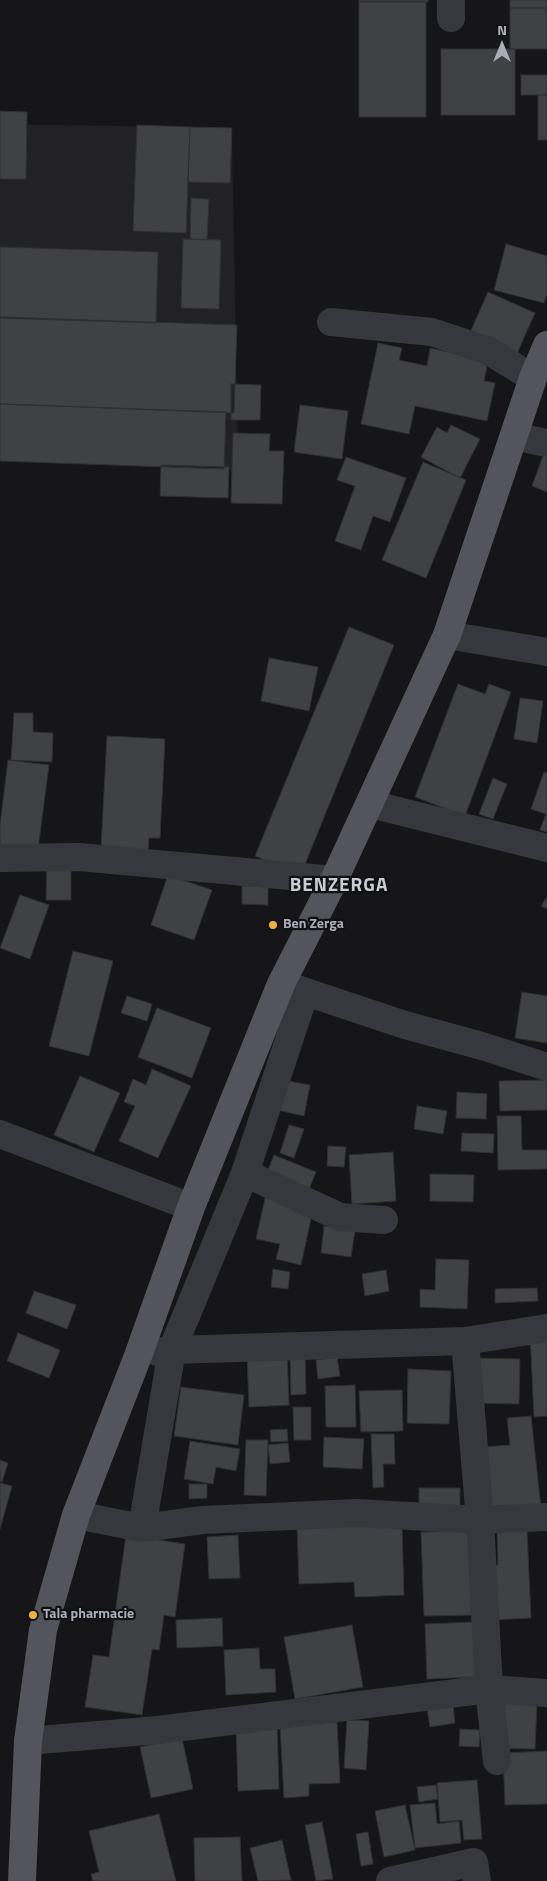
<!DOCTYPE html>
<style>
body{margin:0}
#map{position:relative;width:547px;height:1881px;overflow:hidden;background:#161618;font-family:"Titillium Web",sans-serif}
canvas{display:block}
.north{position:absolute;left:477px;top:20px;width:50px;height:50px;-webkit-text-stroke:4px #111113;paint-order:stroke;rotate:0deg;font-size:14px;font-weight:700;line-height:20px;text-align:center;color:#a8adb8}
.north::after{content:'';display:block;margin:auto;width:18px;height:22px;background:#a8adb8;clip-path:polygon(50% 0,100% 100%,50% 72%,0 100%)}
</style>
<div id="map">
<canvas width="547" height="1881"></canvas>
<div class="north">N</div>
</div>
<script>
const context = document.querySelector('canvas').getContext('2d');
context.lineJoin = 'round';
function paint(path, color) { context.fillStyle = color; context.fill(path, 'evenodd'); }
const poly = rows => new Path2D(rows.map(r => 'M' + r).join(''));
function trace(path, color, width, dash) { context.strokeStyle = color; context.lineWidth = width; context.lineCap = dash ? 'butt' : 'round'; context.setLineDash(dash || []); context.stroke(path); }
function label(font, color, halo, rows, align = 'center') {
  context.font = font + ' "Titillium Web",sans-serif'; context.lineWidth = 4.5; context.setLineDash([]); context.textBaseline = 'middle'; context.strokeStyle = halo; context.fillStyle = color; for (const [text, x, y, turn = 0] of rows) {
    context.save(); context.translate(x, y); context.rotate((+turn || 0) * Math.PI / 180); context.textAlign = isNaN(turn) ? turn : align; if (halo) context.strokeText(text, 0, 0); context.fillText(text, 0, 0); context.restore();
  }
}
const built = poly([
 [0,124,232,128,238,470,0,461]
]);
const building = poly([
 [359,0,428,0,428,2,359,2,359,0],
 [510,0,547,0,547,8,510,8,510,0],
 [359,2,426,2,426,117,359,117,359,2],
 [510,8,547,8,547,49,510,49,510,8],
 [441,49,515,49,515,115,441,115,441,49],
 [521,75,547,75,547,95,521,95,521,75],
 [538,95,547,95,547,140,538,140,538,95],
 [0,111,27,112,26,179,0,179,0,111],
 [137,125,190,127,186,233,133,231,137,125],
 [190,127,232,128,230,183,188,182,190,127],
 [191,198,209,199,207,240,190,239,191,198],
 [183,239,221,240,219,309,181,308,183,239],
 [506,244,547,256,547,293,544,303,494,290,506,244],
 [0,247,158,252,156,323,0,318,0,247],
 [488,292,535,313,515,358,468,337,488,292],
 [0,317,237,325,234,413,0,404,0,317],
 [378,343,402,348,399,360,427,366,430,348,488,361,484,381,495,383,487,421,415,406,409,434,361,424,378,343],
 [231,384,261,385,260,420,231,420,231,384],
 [0,404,226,412,224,469,0,461,0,404],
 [300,405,348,411,342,459,294,452,300,405],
 [451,425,480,439,460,478,421,457,437,427,447,433,451,425],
 [233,433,270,434,269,451,284,451,282,504,231,503,233,433],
 [543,456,547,457,547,492,532,486,543,456],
 [346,457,406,478,390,522,373,516,361,550,335,541,355,486,337,480,346,457],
 [423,462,466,480,426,578,382,560,423,462],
 [161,465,229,467,228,498,160,496,161,465],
 [349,627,394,645,301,874,255,856,349,627],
 [269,658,318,667,309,711,261,701,269,658],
 [458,684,485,694,489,684,511,692,465,816,415,797,458,684],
 [520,698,543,701,537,743,514,739,520,698],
 [14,713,33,713,33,732,53,733,52,762,11,760,14,713],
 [107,736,165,739,160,838,149,838,148,852,101,849,107,736],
 [8,760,49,765,38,849,0,845,0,825,8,760],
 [544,772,547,773,547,832,540,830,546,814,531,809,544,772],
 [493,778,507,784,493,819,479,814,493,778],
 [47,862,71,862,71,900,46,900,47,862],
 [168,875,212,890,194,940,151,925,168,875],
 [242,886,268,886,268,905,242,904,242,886],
 [20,895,49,905,30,959,0,948,20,895],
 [547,897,547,909,541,906,547,897],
 [73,951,113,961,89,1056,49,1046,73,951],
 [522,992,547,996,547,1043,515,1038,522,992],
 [127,996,152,1004,147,1021,121,1013,127,996],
 [157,1008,211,1028,192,1078,138,1057,157,1008],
 [152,1069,191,1086,158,1158,119,1141,135,1106,124,1102,133,1079,146,1085,152,1069],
 [80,1076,120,1093,94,1152,54,1135,80,1076],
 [282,1080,310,1085,304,1116,277,1110,282,1080],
 [547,1080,547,1110,500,1111,499,1081,547,1080],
 [457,1092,487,1094,486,1119,456,1118,457,1092],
 [417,1106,447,1111,443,1134,414,1129,417,1106],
 [497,1116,521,1116,522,1150,547,1150,547,1169,498,1170,497,1116],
 [289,1125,304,1129,294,1158,280,1153,289,1125],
 [462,1133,494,1134,493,1153,461,1151,462,1133],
 [328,1146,346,1147,344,1167,327,1166,328,1146],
 [393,1152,396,1201,352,1204,349,1155,393,1152],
 [274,1155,316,1172,307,1194,265,1178,274,1155],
 [430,1174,474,1175,473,1202,430,1201,430,1174],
 [266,1194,314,1205,301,1265,276,1259,280,1244,256,1239,266,1194],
 [324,1226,355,1230,351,1257,321,1253,324,1226],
 [436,1259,469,1260,467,1309,420,1307,420,1289,435,1290,436,1259],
 [273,1269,290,1272,288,1289,271,1287,273,1269],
 [386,1270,389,1291,365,1296,362,1274,386,1270],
 [537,1288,538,1301,495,1303,495,1289,537,1288],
 [34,1291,76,1305,67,1329,26,1313,34,1291],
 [547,1330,547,1416,534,1417,530,1331,547,1330],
 [18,1333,60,1350,49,1378,7,1361,18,1333],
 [287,1352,289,1405,249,1407,247,1354,287,1352],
 [290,1352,305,1352,306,1394,291,1395,290,1352],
 [337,1357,340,1376,318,1379,316,1360,337,1357],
 [475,1358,520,1359,519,1404,474,1403,475,1358],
 [408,1369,451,1371,449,1424,407,1423,408,1369],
 [355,1385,356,1427,326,1427,325,1386,355,1385],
 [181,1387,244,1395,238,1445,174,1436,181,1387],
 [402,1390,403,1431,361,1432,359,1391,402,1390],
 [293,1407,311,1407,311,1440,294,1440,293,1407],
 [531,1416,541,1508,489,1513,484,1447,510,1445,507,1418,531,1416],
 [287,1429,288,1441,271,1442,270,1430,287,1429],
 [371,1434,394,1434,395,1464,383,1464,384,1487,373,1488,371,1434],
 [324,1437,364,1439,362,1469,323,1467,324,1437],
 [246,1440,268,1440,266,1496,244,1495,246,1440],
 [190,1441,240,1449,236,1471,216,1467,213,1484,184,1479,190,1441],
 [288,1443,290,1462,270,1464,268,1445,288,1443],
 [0,1460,8,1463,2,1482,0,1481,0,1460],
 [0,1483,12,1486,0,1529,0,1483],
 [189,1484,207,1484,207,1498,189,1499,189,1484],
 [419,1488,460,1488,460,1510,419,1510,419,1488],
 [402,1525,404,1595,355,1597,354,1582,299,1584,297,1527,402,1525],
 [527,1530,531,1618,491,1620,489,1565,498,1565,497,1531,527,1530],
 [474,1531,477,1615,424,1616,421,1532,474,1531],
 [126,1535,185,1544,175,1617,164,1615,159,1650,152,1649,142,1715,85,1707,93,1655,109,1657,126,1535],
 [238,1535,240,1578,209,1579,207,1537,238,1535],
 [222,1618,223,1646,177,1648,176,1620,222,1618],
 [474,1622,476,1677,427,1679,425,1624,474,1622],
 [352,1625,363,1687,295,1699,284,1637,352,1625],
 [259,1648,260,1669,275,1669,276,1692,226,1695,224,1650,259,1648],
 [505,1700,537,1701,535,1749,503,1748,505,1700],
 [453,1705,455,1723,430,1727,427,1709,453,1705],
 [347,1720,369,1721,366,1770,344,1768,347,1720],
 [337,1722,340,1783,309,1784,309,1796,284,1798,280,1725,337,1722],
 [277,1724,279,1789,238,1791,236,1726,277,1724],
 [460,1729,480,1730,479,1747,459,1746,460,1729],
 [182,1738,193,1789,151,1798,140,1747,182,1738],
 [547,1751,547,1804,505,1805,503,1753,547,1751],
 [477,1780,482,1839,464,1840,462,1820,440,1822,437,1783,477,1780],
 [436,1785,438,1799,419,1802,417,1787,436,1785],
 [435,1803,437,1824,459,1821,461,1843,415,1848,410,1805,435,1803],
 [405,1805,415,1850,384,1857,375,1811,405,1805],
 [159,1814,176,1881,93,1881,91,1874,99,1872,89,1831,159,1814],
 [322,1822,333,1879,316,1881,305,1825,322,1822],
 [368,1832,373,1864,361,1866,356,1834,368,1832],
 [240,1837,242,1881,195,1881,194,1838,240,1837],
 [282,1840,291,1880,258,1881,250,1848,282,1840]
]);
const minor = poly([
 [451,18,451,0],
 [331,322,432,332,489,351,533,378],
 [514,436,547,443],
 [447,635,547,652],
 [370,804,547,848],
 [0,858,79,857,334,880],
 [288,986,405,1025,482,1046,547,1067],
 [0,1134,191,1207],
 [245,1173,340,1217,384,1220],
 [465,1341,480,1520,489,1689,497,1761],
 [157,1352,172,1350,465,1341,547,1328],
 [76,1515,142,1528,203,1520,357,1513,480,1520,547,1517],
 [142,1528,172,1350,245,1173,305,992],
 [28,1741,158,1730,489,1689,547,1693],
 [390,1881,474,1862,477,1881]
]);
const major = poly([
 [22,1881,28,1741,43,1630,76,1515,138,1356,191,1207,281,984,334,880,447,635,533,378,547,345]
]);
const markers = [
 [273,925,5,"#f2b134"],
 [33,1615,5,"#f2b134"]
];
const poiNames = [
 ["Ben Zerga",283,925],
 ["Tala pharmacie",43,1615]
];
const districtNames = [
 ["BENZERGA",339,886]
];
paint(built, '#222225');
paint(building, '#404145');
trace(building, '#303034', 1);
trace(minor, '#37383d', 28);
trace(major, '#53555c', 28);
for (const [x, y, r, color] of markers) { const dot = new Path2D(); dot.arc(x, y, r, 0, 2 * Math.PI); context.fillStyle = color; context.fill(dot); trace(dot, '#111113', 2); }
label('bold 14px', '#a8adb8', '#111113', poiNames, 'left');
context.letterSpacing = '1px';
label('bold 19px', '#c9ccd4', '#111113', districtNames);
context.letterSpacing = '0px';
</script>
